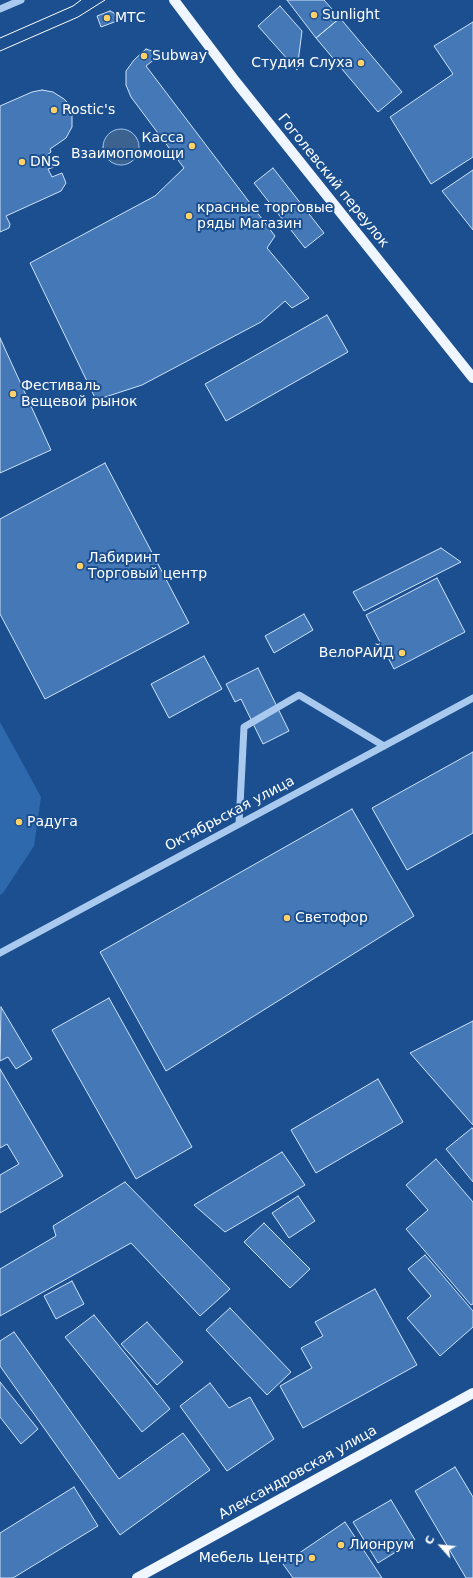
<!DOCTYPE html>
<meta charset="utf-8">
<style>
body{margin:0}
#map{position:relative;width:473px;height:1578px;overflow:hidden;background:#1b4f8f;font-family:"DejaVu Sans",sans-serif}
canvas{display:block}
.north{position:absolute;left:421px;top:1526px;width:40px;height:40px;-webkit-text-stroke:3px #1b4f8f;paint-order:stroke;rotate:297deg;font-size:11px;font-weight:700;line-height:16px;text-align:center;color:#fff}
.north::after{content:'';display:block;margin:auto;width:14px;height:18px;background:#fff;clip-path:polygon(50% 0,100% 100%,50% 72%,0 100%)}
</style>
<div id="map">
<canvas width="473" height="1578"></canvas>
<div class="north">С</div>
</div>
<script>
const context = document.querySelector('canvas').getContext('2d');
context.lineJoin = 'round';
function paint(path, color) { context.fillStyle = color; context.fill(path, 'evenodd'); }
const poly = rows => new Path2D(rows.map(r => 'M' + r).join(''));
function trace(path, color, width, dash) { context.strokeStyle = color; context.lineWidth = width; context.lineCap = dash ? 'butt' : 'round'; context.setLineDash(dash || []); context.stroke(path); }
function label(font, color, halo, rows, align = 'center') {
  context.font = font + ' "DejaVu Sans",sans-serif'; context.lineWidth = 4; context.setLineDash([]); context.textBaseline = 'middle'; context.strokeStyle = halo; context.fillStyle = color; for (const [text, x, y, turn = 0] of rows) {
    context.save(); context.translate(x, y); context.rotate((+turn || 0) * Math.PI / 180); context.textAlign = isNaN(turn) ? turn : align; if (halo) context.strokeText(text, 0, 0); context.fillText(text, 0, 0); context.restore();
  }
}
const green = poly([
 [0,722,41,797,34,846,3,893,0,895]
]);
const water = poly([
 '103 147a18 18 0 1 1 36 0a18 18 0 1 1-36 0Z'
]);
const building = poly([
 [287,0,324,0,340,18,316,38,287,0],
 [280,6,302,31,297,70,258,26,280,6],
 [110,11,114,13,117,21,101,27,97,16,110,11],
 [340,18,402,92,378,112,316,38,340,18],
 [473,22,473,157,431,184,390,117,453,74,434,46,473,22],
 [146,49,161,54,146,66,275,236,267,248,309,298,292,308,285,301,261,322,142,385,96,400,30,263,155,196,184,168,131,97,126,85,126,71,134,60,146,49],
 [42,90,53,92,64,99,70,105,72,109,72,127,66,138,50,149,51,152,43,158,46,164,55,160,58,166,48,169,52,177,62,173,66,183,61,191,6,216,10,224,9,228,0,232,0,106,32,92,42,90],
 [273,168,324,233,305,248,254,183,273,168],
 [473,170,473,230,442,191,473,170],
 [327,315,348,352,226,421,205,384,327,315],
 [0,338,51,450,0,473,0,338],
 [105,463,189,623,45,699,0,614,0,519,105,463],
 [441,548,461,562,364,611,353,592,441,548],
 [437,578,465,632,394,669,366,615,437,578],
 [304,614,313,630,274,653,265,636,304,614],
 [204,656,222,689,169,718,151,684,204,656],
 [258,668,289,731,263,744,241,699,235,702,226,684,258,668],
 [473,752,473,833,407,870,372,808,473,752],
 [352,809,414,916,166,1071,100,952,352,809],
 [109,998,192,1147,136,1179,52,1030,109,998],
 [1,1007,32,1059,16,1069,8,1057,0,1061,1,1007],
 [473,1021,473,1125,410,1053,473,1021],
 [0,1069,63,1176,0,1213,0,1175,19,1164,7,1144,0,1148,0,1069],
 [378,1079,403,1122,316,1173,291,1130,378,1079],
 [472,1128,473,1129,473,1182,446,1149,472,1128],
 [282,1152,305,1185,225,1232,194,1205,282,1152],
 [436,1159,473,1202,473,1304,471,1305,406,1229,428,1210,406,1185,436,1159],
 [125,1182,230,1289,200,1316,131,1243,0,1316,0,1269,56,1236,53,1226,125,1182],
 [298,1196,315,1221,289,1238,272,1213,298,1196],
 [264,1223,310,1269,290,1288,244,1242,264,1223],
 [425,1255,473,1311,473,1327,440,1356,407,1318,431,1296,408,1269,425,1255],
 [72,1281,84,1304,56,1319,44,1296,72,1281],
 [375,1289,417,1365,303,1428,280,1386,312,1368,301,1348,323,1336,315,1322,375,1289],
 [230,1308,291,1372,267,1395,206,1330,230,1308],
 [94,1315,170,1409,142,1432,65,1337,94,1315],
 [147,1322,183,1362,157,1385,121,1344,147,1322],
 [14,1332,119,1479,183,1433,210,1470,120,1535,0,1366,0,1341,14,1332],
 [0,1382,38,1429,21,1444,0,1417,0,1382],
 [210,1383,229,1408,250,1397,274,1439,227,1471,180,1406,210,1383],
 [455,1467,473,1497,473,1578,466,1578,415,1491,455,1467],
 [74,1487,98,1526,13,1578,0,1578,0,1533,74,1487],
 [391,1500,415,1540,378,1563,353,1522,391,1500],
 [345,1522,382,1578,293,1578,283,1564,345,1522]
]);
const minor = poly([
 [0,9,21,0],
 [239,824,244,727,299,695,384,746],
 [0,953,473,698]
]);
const major = poly([
 [174,0,236,82,473,378],
 [137,1578,473,1393]
]);
const tram = poly([
 [0,38,73,6,81,0],
 [0,51,78,17,105,0]
]);
const markers = [
 [314,15,4,"#ffd166"],
 [107,18,4,"#ffd166"],
 [144,56,4,"#ffd166"],
 [361,63,4,"#ffd166"],
 [54,110,4,"#ffd166"],
 [192,146,4,"#ffd166"],
 [22,162,4,"#ffd166"],
 [189,216,4,"#ffd166"],
 [13,394,4,"#ffd166"],
 [80,566,4,"#ffd166"],
 [402,653,4,"#ffd166"],
 [19,822,4,"#ffd166"],
 [287,918,4,"#ffd166"],
 [341,1545,4,"#ffd166"],
 [312,1558,4,"#ffd166"]
];
const poiNames = [
 ["Sunlight",322,15],
 ["МТС",115,18],
 ["Subway",152,56],
 ["Студия Слуха",353,63,"right"],
 ["Rostic's",62,110],
 ["Касса",184,138,"right"],
 ["Взаимопомощи",184,154,"right"],
 ["DNS",30,162],
 ["красные торговые",197,208],
 ["ряды Магазин",197,224],
 ["Фестиваль",21,386],
 ["Вещевой рынок",21,402],
 ["Лабиринт",88,558],
 ["Торговый центр",88,574],
 ["ВелоРАЙД",394,653,"right"],
 ["Радуга",27,822],
 ["Светофор",295,918],
 ["Лионрум",349,1545],
 ["Мебель Центр",304,1558,"right"]
];
const streetNames = [
 ["Гоголевский переулок",333,181,51],
 ["Октябрьская улица",230,814,-28],
 ["Александровская улица",298,1473,-29]
];
paint(green, '#2e69ad');
paint(water, '#3c6290');
trace(water, '#9cc4f0', 1);
paint(building, '#4478b7');
trace(building, '#cfe3fa', 1);
trace(minor, '#a9c9ee', 7);
trace(major, '#f0f6ff', 10);
trace(tram, '#fff', 1);
for (const [x, y, r, color] of markers) { const dot = new Path2D(); dot.arc(x, y, r, 0, 2 * Math.PI); context.fillStyle = color; context.fill(dot); trace(dot, '#1b4f8f', 1.5); }
label('14px', '#fff', '#1b4f8f', poiNames, 'left');
label('14px', '#fff', '#1b4f8f', streetNames);
</script>
